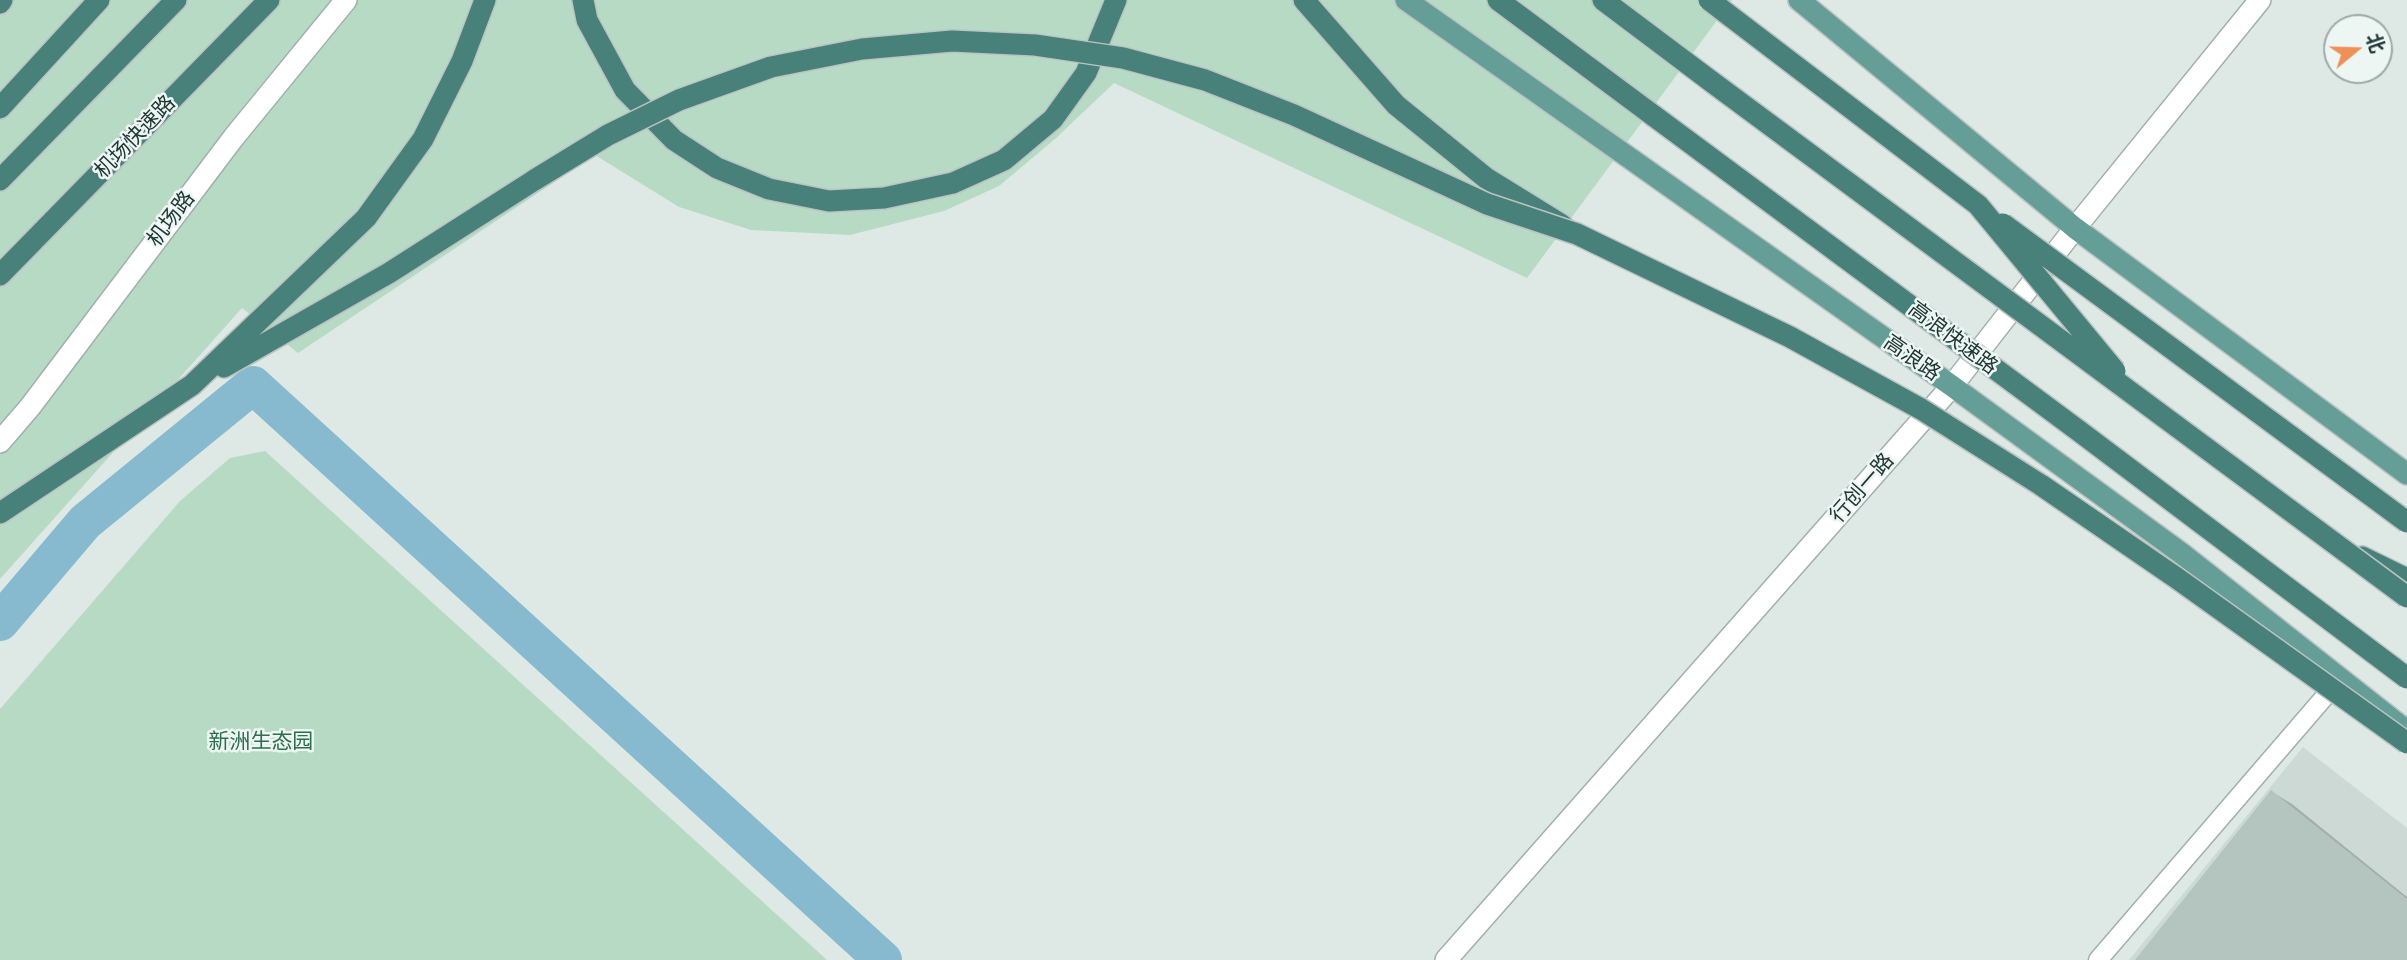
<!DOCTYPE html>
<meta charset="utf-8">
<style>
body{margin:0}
#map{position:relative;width:2407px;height:960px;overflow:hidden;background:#dee9e6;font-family:"Public Sans","Noto Sans SC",sans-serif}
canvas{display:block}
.north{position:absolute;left:2323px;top:14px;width:70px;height:70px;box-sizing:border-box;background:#eef6f3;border:2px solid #9caaa7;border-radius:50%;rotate:71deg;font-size:19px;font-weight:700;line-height:28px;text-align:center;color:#203835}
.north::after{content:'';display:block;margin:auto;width:24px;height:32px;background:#ee9058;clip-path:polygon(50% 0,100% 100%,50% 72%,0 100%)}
</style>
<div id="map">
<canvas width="2407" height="960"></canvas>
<div class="north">北</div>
</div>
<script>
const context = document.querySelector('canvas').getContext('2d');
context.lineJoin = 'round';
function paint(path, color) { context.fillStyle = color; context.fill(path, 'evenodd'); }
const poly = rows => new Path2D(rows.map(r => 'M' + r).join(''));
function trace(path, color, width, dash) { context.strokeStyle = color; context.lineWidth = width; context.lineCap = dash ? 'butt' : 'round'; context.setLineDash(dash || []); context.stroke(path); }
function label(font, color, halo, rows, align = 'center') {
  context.font = font + ' "Public Sans","Noto Sans SC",sans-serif'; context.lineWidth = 5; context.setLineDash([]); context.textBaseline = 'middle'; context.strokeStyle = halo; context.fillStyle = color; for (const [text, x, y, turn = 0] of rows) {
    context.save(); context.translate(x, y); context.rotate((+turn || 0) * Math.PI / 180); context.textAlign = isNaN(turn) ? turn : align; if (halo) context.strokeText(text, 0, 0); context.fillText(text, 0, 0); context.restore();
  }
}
const built = poly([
 [2303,747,2407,828,2407,960,2129,960]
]);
const green = poly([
 [0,0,1732,0,1527,278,1114,83,1055,139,999,186,944,211,850,235,751,230,679,207,595,155,298,353,242,308,0,579],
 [265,451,827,960,0,960,0,709,180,501,230,458]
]);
const shadow = poly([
 [2272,792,2292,804,2407,897,2407,960,2137,960]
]);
const canal = poly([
 [0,622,85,522,253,385,883,960]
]);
const building = poly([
 [2271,790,2407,899,2407,960,2135,960]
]);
const service = poly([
 [2098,960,2340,679]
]);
const tertiary = poly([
 [0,442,30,407,234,137,346,0],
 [1446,960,1952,386,2075,228,2260,0]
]);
const primary = poly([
 [1406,0,1952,386,2181,553,2407,731],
 [1799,0,2075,228,2407,474]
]);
const trunk = poly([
 [583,0,587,20,625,90,674,140,717,168,769,189,829,201,884,198,953,183,1004,160,1053,119,1086,73,1116,0],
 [1304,0,1396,105,1486,178,1562,225],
 [1498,0,1654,116],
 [1603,0,1712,82],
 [0,3,2,0],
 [0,108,99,0],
 [0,180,176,0],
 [0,275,269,0],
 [224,367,389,273,536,179],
 [0,513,192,385,366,218,423,139,462,61,485,0],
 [2362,557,2407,579]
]);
const trunkBridge = poly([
 [1709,0,1978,205,2115,371],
 [1712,82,2407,597],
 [1654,116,2079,431,2407,678],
 [536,179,608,135,679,100,771,67,862,49,952,41,1035,45,1123,58,1205,80,1294,115,1487,204,1577,234,1790,337,1921,409,2041,485,2178,579,2407,743],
 [2003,224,2407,522]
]);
const streetNames = [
 ["机场快速路",135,137,-46],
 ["机场路",171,219,-53],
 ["高浪快速路",1953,338,37],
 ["高浪路",1912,358,35],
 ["行创一路",1862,488,-49]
];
const parkNames = [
 ["新洲生态园",261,742]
];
paint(built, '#cdd9d5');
paint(green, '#b7dac5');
paint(shadow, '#0003');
trace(canal, '#87bace', 38);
paint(building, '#b4c4bf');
trace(service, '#a1b0ad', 21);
trace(tertiary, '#a1b0ad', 24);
trace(primary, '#bcc3c2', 24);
trace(trunk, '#bcc3c2', 24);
trace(service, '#fff', 18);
trace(tertiary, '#fff', 21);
trace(primary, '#649e96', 21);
trace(trunk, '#48817a', 21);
trace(trunkBridge, '#bcc3c2', 24, []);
trace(trunkBridge, '#48817a', 21);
label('21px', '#203835', '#eef6f3', streetNames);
label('21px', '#2c6e4e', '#eef6f3', parkNames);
</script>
